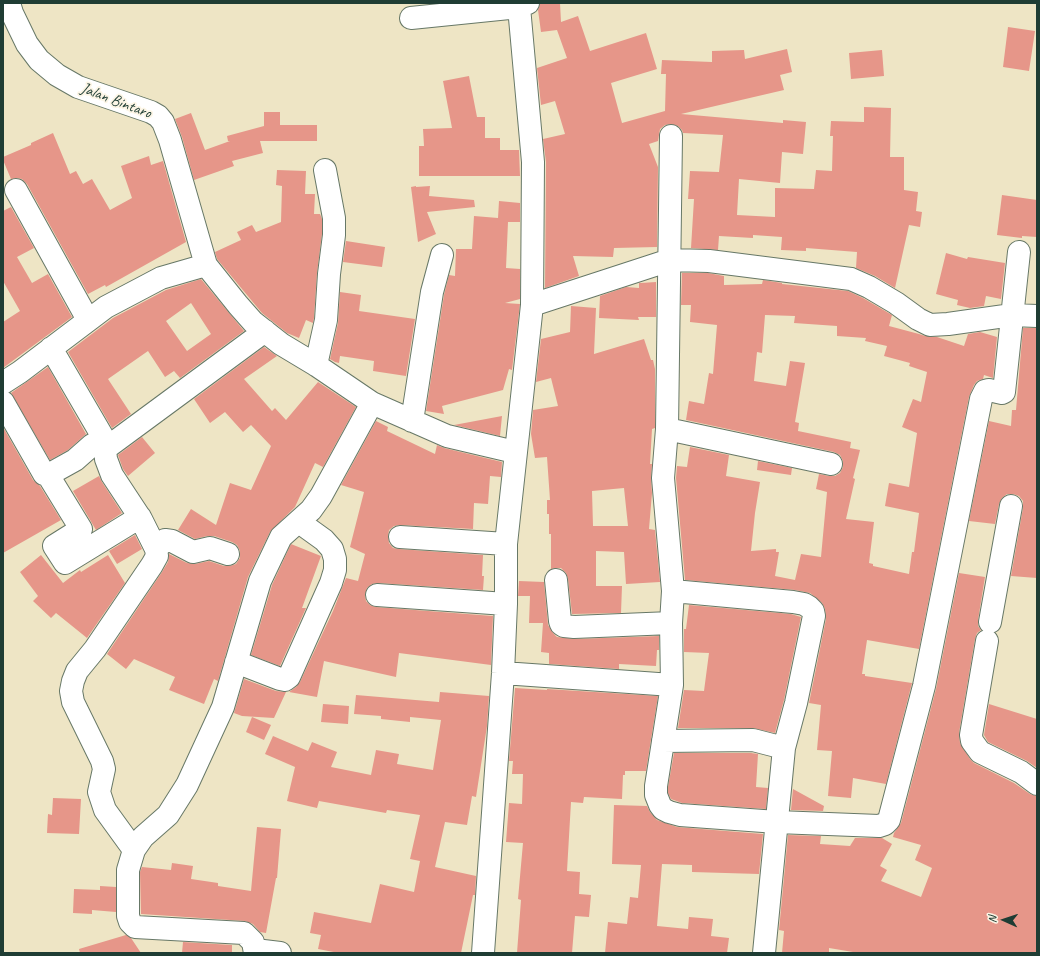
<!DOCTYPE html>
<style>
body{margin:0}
#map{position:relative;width:1040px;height:956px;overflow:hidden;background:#eee5c5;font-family:Caveat,sans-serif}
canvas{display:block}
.frame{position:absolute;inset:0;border:4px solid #1f3d34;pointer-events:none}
.north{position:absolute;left:984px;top:900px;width:40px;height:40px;-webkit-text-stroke:3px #fcf5e5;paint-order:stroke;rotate:273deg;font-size:11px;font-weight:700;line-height:16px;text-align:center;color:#1f3d34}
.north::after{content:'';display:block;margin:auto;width:14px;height:18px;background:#1f3d34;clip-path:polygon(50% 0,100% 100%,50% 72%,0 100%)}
</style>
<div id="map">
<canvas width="1040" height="956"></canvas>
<div class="frame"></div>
<div class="north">N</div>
</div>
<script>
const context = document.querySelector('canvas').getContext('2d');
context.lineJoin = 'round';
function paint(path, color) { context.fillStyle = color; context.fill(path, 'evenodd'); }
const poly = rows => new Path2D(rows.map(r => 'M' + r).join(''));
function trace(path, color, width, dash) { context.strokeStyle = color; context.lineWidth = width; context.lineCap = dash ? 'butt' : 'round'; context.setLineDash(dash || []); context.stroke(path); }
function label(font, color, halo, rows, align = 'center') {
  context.font = font + ' Caveat,sans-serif'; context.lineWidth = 3.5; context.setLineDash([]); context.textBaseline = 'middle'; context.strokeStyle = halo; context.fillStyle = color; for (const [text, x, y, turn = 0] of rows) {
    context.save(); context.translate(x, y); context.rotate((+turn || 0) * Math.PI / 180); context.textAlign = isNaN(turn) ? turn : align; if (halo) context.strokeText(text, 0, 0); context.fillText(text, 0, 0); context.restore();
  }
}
const building = poly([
 [540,3,560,3,561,22,578,16,590,51,646,33,657,69,611,83,622,123,665,111,666,74,661,74,662,60,712,62,712,51,744,50,745,59,787,49,792,72,780,75,784,90,681,114,783,123,783,120,806,122,803,154,782,152,780,183,739,179,737,215,775,217,775,188,814,189,816,170,832,171,833,136,830,136,831,121,864,122,864,107,891,108,890,157,904,157,904,190,918,192,916,211,922,212,920,227,909,225,895,288,875,276,856,268,857,252,806,248,806,251,781,250,782,237,753,235,753,238,719,236,718,250,691,248,694,199,688,199,690,171,719,172,723,135,683,133,682,130,678,126,671,124,665,125,660,129,658,141,649,144,658,167,657,247,614,248,613,257,573,256,579,276,545,288,546,162,543,139,565,134,555,101,541,105,537,68,567,58,557,30,541,32,538,10],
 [1008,27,1035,31,1029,71,1003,67],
 [882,50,884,76,851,79,849,53],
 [469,76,477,117,485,117,485,138,500,138,500,150,519,150,520,176,419,176,419,146,424,146,423,129,452,128,443,81],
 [264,112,280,112,280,125,317,125,317,141,260,141,263,153,232,161,234,166,194,180,182,137,175,119,191,113,205,150,230,141,228,141,227,136,264,126],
 [53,133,70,174,76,171,83,184,92,179,110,210,132,198,121,166,149,156,151,165,163,161,186,242,106,287,105,285,88,294,27,184,22,179,17,178,11,179,3,160,3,157,31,145,31,143],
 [277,170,306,171,305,194,315,194,314,214,320,214,322,219,322,234,317,273,314,318,313,323,306,320,299,338,287,333,262,313,217,259,215,252,241,240,237,232,252,225,256,232,281,222,282,186,276,185],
 [416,186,416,187,430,186,429,196,474,200,475,207,427,212,436,234,418,242,411,187],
 [1002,195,1037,200,1037,237,1022,236,1022,238,997,235],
 [499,201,520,203,520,222,508,222,506,268,520,269,520,299,505,303,520,304,512,370,509,369,503,390,442,406,444,414,426,411,444,295,449,275,455,276,456,249,472,249,474,216,498,218],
 [11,207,34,248,17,257,32,283,48,274,72,317,3,368,3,322,20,311,3,281,3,211],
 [346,241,385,247,382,267,343,262],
 [946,253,967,259,968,257,1005,263,1001,299,986,296,984,306,970,308,957,305,958,300,936,294],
 [682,273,708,273,724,276,724,285,762,284,763,280,782,283,782,284,848,291,863,298,892,315,889,326,919,334,925,336,937,337,964,346,968,334,980,332,997,337,993,378,984,375,983,379,977,381,974,385,969,397,919,649,867,640,862,674,865,674,865,676,912,683,886,784,853,778,851,798,828,796,832,751,817,750,821,705,809,703,826,619,825,609,822,603,810,593,795,590,685,580,676,478,677,466,687,467,690,447,729,455,726,476,760,482,755,513,751,551,776,549,776,552,779,552,775,576,795,580,801,554,821,557,827,492,816,489,819,474,829,476,835,476,840,473,843,467,843,461,840,455,834,452,686,420,689,401,704,404,709,373,713,374,717,325,690,322,691,305,681,305],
 [765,315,795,316,794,323,837,326,837,336,866,338,865,341,887,346,884,356,910,363,909,366,927,372,921,402,913,399,902,427,917,433,909,487,889,483,885,506,919,513,914,552,912,552,909,574,873,566,873,564,869,563,874,522,846,519,855,479,853,478,860,450,850,448,851,442,798,431,799,423,795,422,805,363,790,361,786,386,754,381,757,352,762,353],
 [201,279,244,331,180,378,174,371,165,377,148,351,108,379,131,414,112,428,68,352,113,318,166,290],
 [191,303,211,334,187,351,166,321],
 [656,282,656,317,638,317,639,320,599,318,600,296,626,287,639,288,639,283,641,283],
 [340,292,361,295,359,311,415,319,406,376,373,371,374,361,340,356,339,363,335,362,330,359,338,323],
 [571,306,596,308,594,354,644,339,651,360,653,360,655,369,655,428,652,429,650,464,652,464,651,479,652,493,649,529,655,530,660,582,626,584,624,552,596,551,596,586,622,586,621,613,572,614,568,579,566,573,561,568,555,568,551,569,551,534,549,534,549,514,547,514,547,500,550,500,547,457,535,458,531,434,533,410,558,406,551,378,536,382,541,339,570,332],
 [624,488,628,526,593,526,592,491],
 [1023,328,1037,328,1037,578,1011,576,1023,508,1023,501,1019,496,1013,494,1007,494,1002,498,999,504,995,524,969,521,989,421,1011,426,1012,410,1016,410],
 [264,347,277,356,244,379,272,411,275,408,286,420,318,382,356,407,323,467,315,463,295,507,270,532,248,577,218,681,214,679,204,704,169,690,175,677,134,659,126,669,107,654,162,572,168,562,169,554,187,563,195,564,209,561,224,566,230,566,236,564,240,558,240,551,237,545,232,542,214,536,207,536,195,539,178,530,191,509,216,525,230,483,251,490,271,446,251,425,243,432,225,412,210,423,194,399],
 [48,367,86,434,68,450,50,460,11,393],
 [502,416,500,436,454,425],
 [376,421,388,427,387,431,435,454,437,445,444,448,502,462,501,477,490,476,488,504,474,503,473,529,400,525,394,526,389,530,388,536,389,543,393,548,399,549,483,555,482,576,484,576,483,590,378,583,372,584,367,588,365,595,366,601,370,605,376,607,493,616,491,665,399,653,396,677,324,661,317,697,289,692,296,687,300,682,333,611,346,578,358,581,365,554,350,547,364,492,341,485],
 [3,427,33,480,40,486,61,520,3,553],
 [142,437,155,453,128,476,123,469,118,455],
 [758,461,792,468,791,475,757,470],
 [99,476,102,482,122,513,96,530,73,491],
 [135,535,142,549,117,564,109,551],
 [291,544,321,556,302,608,306,608,280,666,251,655,272,585],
 [41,555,63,583,80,570,81,572,108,555,125,583,87,638,56,613,51,618,33,601,38,596,20,572],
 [959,573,985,577,978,620,978,626,981,630,977,633,975,639,959,733,960,743,970,759,974,763,1014,783,1030,794,1037,796,1037,953,859,953,829,948,829,953,782,953,784,931,779,930,788,835,821,836,820,844,850,846,855,838,882,838,892,844,880,866,887,870,881,881,921,897,932,868,915,860,921,845,893,837,894,833,901,823,936,689],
 [519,581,544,582,548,625,554,634,557,637,575,639,659,636,659,650,657,650,656,666,619,664,619,669,549,664,549,653,541,652,543,623,529,623,530,596,518,596],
 [689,605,791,614,801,617,784,700,775,733,753,728,678,728,684,690,704,691,709,653,684,652,684,629,686,629],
 [244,679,276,691,286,692,274,718,242,716,234,713],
 [515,688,547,690,547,689,658,696,646,771,625,771,625,775,623,775,622,799,584,797,583,803,571,802,567,871,580,872,579,894,591,895,589,917,575,916,572,953,517,953,521,900,518,899,523,843,506,842,509,803,522,804,523,774,512,774,513,761,509,761],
 [440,692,489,696,487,726,476,797,472,796,467,825,445,822,435,867,476,876,475,895,473,895,461,953,339,953,318,949,321,935,310,933,314,912,371,923,380,884,414,892,420,861,410,859,420,815,387,810,386,813,319,801,317,808,287,801,295,767,265,754,273,736,308,751,312,742,337,752,331,767,371,775,376,750,399,754,397,764,433,770,441,720,410,717,410,722,381,719,381,716,354,714,356,695,439,702],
 [323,704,349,706,348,724,321,722],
 [989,704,1037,719,1037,768,1027,761,988,742,984,735],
 [252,717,271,725,264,740,246,732],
 [674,753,751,753,758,754,756,787,768,788,766,809,682,803,671,799,668,793,668,787],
 [793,789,824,806,823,811,791,810],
 [53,798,81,799,79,834,47,833,48,814,52,815],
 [614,805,647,806,650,812,657,820,677,827,763,834,759,874,692,872,692,865,662,864,657,926,688,929,689,917,713,919,711,936,729,938,727,953,605,953,608,922,627,924,630,897,638,898,641,865,612,864],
 [257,827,281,829,277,878,276,878,266,933,260,932,253,924,245,921,141,914,140,872,142,867,171,870,172,863,193,866,191,879,218,883,218,886,251,891],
 [100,886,116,887,116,912,92,910,92,914,73,913,74,889,100,890],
 [126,935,131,938,141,953,80,953,79,949],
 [183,942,232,945,232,953,182,953]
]);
const minor = poly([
 [9,3,12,13,27,44,39,60,57,75,78,87,151,112,158,116,163,122,170,140,206,265,238,305,253,322,281,344,316,365,372,403,447,436,515,452],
 [411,18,519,7,518,3],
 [671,136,667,429,663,478,673,591,671,623,672,685,656,786,656,795,660,805,663,809,669,812,680,815,777,822,879,826,885,824,889,820,924,686,981,399,985,391,989,390,1002,393,1004,392,1019,252],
 [16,190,88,320],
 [532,305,670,260,709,261,851,279,869,287,896,303,918,319,930,325,948,324,1012,315,1037,316],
 [51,348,104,439],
 [316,365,326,320,329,274,334,235,334,218,325,170],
 [3,383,20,372,106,307,161,278,206,265],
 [3,402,44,474,48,475,75,460,92,445,104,439,106,459,112,475,141,519,156,549,157,556,152,565,95,649,77,671,73,681,71,691,73,702,102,761,104,769,99,792,105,810,134,850],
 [412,421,432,292,442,255],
 [667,429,831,464],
 [105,449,265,331],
 [48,475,81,529,54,546,65,563,140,517],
 [400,537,506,544],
 [156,549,165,540,172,541,193,552,210,548,228,554],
 [556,580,560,621,561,624,564,626,574,627,671,623],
 [673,591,793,602,804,604,809,607,813,611,814,616,796,703,784,748,764,953],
 [377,595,506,604],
 [990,622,1011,506],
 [987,641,971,735,972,741,980,752,1021,772,1037,784],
 [236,662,280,679,285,680,289,677,331,583,335,570,335,559,332,549,324,540,299,522],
 [503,673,672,685],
 [663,741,753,740,784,748],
 [255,950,280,953],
 [255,953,253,942,244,933,135,927,130,922,128,916,128,870,134,850,143,837,168,815,187,785,223,707,260,581,281,537,311,510,321,496,372,403],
 [483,953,503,673,506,604,506,544,532,305,533,162,519,7,528,3]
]);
const streetNames = [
 ["Jalan Bintaro",116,101,21]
];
paint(building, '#e69689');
trace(minor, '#677867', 24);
trace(minor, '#fff', 22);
label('16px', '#1f3d34', '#fcf5e5', streetNames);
</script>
